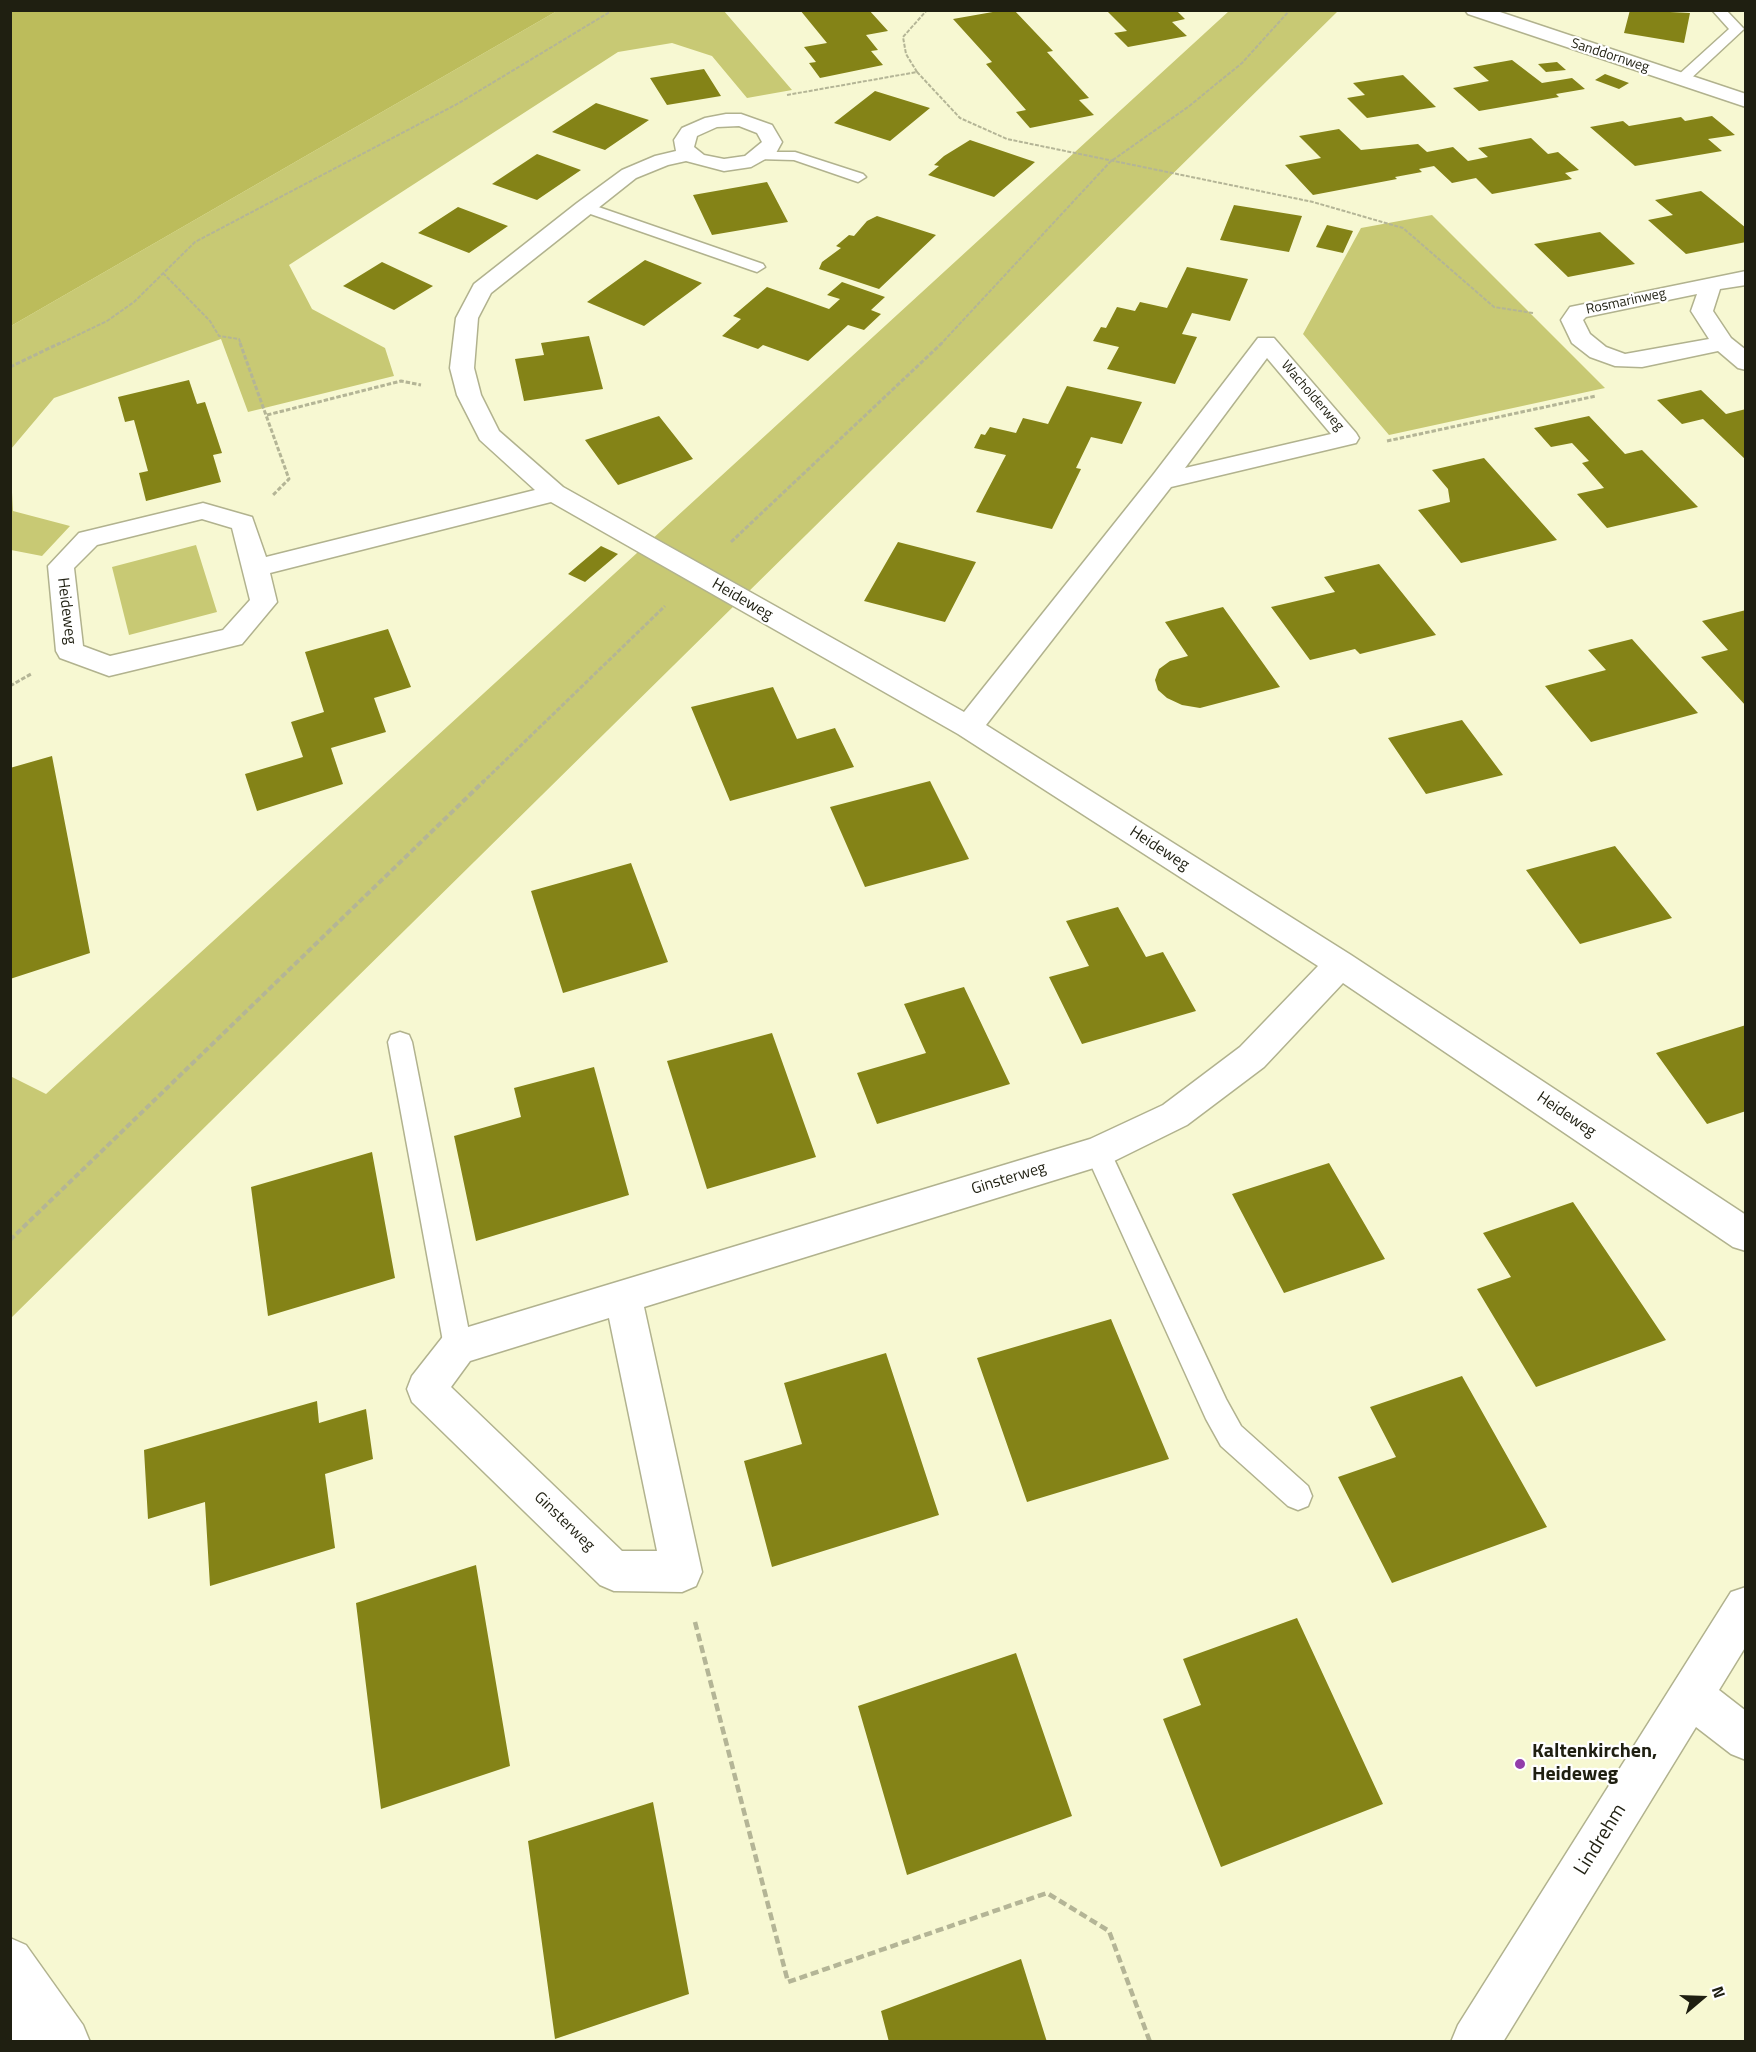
<!DOCTYPE html>
<style>
body{margin:0}
#map{position:relative;width:1756px;height:2052px;overflow:hidden;background:#f7f8d2;font-family:"Titillium Web",sans-serif}
canvas{display:block}
.frame{position:absolute;inset:0;border:12px solid #1f1f11;pointer-events:none}
.north{position:absolute;left:1672px;top:1968px;width:60px;height:60px;-webkit-text-stroke:4px #fff;paint-order:stroke;rotate:71deg;font-size:16px;font-weight:700;line-height:24px;text-align:center;color:#1f1f11}
.north::after{content:'';display:block;margin:auto;width:21px;height:27px;background:#1f1f11;clip-path:polygon(50% 0,100% 100%,50% 72%,0 100%)}
</style>
<div id="map">
<canvas width="1756" height="2052"></canvas>
<div class="frame"></div>
<div class="north">N</div>
</div>
<script>
const context = document.querySelector('canvas').getContext('2d');
context.lineJoin = 'round';
function paint(path, color) { context.fillStyle = color; context.fill(path, 'evenodd'); }
const poly = rows => new Path2D(rows.map(r => 'M' + r).join(''));
function trace(path, color, width, dash) { context.strokeStyle = color; context.lineWidth = width; context.lineCap = dash ? 'butt' : 'round'; context.setLineDash(dash || []); context.stroke(path); }
function label(font, color, halo, rows, align = 'center') {
  context.font = font + ' "Titillium Web",sans-serif'; context.lineWidth = 4.5; context.setLineDash([]); context.textBaseline = 'middle'; context.strokeStyle = halo; context.fillStyle = color; for (const [text, x, y, turn = 0] of rows) {
    context.save(); context.translate(x, y); context.rotate((+turn || 0) * Math.PI / 180); context.textAlign = isNaN(turn) ? turn : align; if (halo) context.strokeText(text, 0, 0); context.fillText(text, 0, 0); context.restore();
  }
}
const green = poly([
 [557,11,724,11,792,90,747,98,712,56,672,43,618,52,289,265,312,309,385,348,394,376,248,412,221,339,54,398,11,449,11,326],
 [1229,11,1338,11,11,1318,10,1076,46,1094],
 [1432,215,1605,388,1389,435,1303,334,1361,228],
 [11,474,13,511,70,526,42,556,11,550],
 [196,545,217,612,129,635,112,567]
]);
const forest = poly([
 [11,10,557,10,557,11,11,326]
]);
const building = poly([
 [800,10,869,10,888,31,866,35,878,50,871,51,883,65,820,78,809,63,816,62,804,47,827,43],
 [1004,10,1014,10,1053,51,1047,52,1089,98,1079,100,1094,115,1030,128,1016,112,1026,110,986,64,992,62,953,19],
 [1106,10,1176,10,1185,19,1172,22,1187,36,1128,47,1114,33,1127,31],
 [1630,10,1690,13,1684,43,1624,33],
 [1512,60,1542,83,1572,78,1585,89,1556,94,1559,97,1479,111,1453,88,1489,81,1473,67],
 [1557,62,1566,70,1546,72,1538,64],
 [704,69,721,96,667,105,650,78],
 [1605,74,1629,83,1619,89,1595,80],
 [1403,75,1436,107,1367,118,1347,98,1365,95,1353,83],
 [875,91,930,108,890,141,834,123],
 [596,103,649,120,605,150,552,132],
 [1712,116,1735,135,1708,139,1722,151,1635,166,1590,127,1623,121,1629,126,1681,117,1685,121],
 [1339,129,1361,150,1418,144,1427,152,1453,147,1468,161,1488,157,1478,148,1531,138,1548,154,1558,152,1579,170,1565,173,1572,179,1492,194,1476,178,1452,183,1434,166,1419,169,1422,172,1395,177,1397,179,1313,195,1285,165,1321,158,1299,136],
 [970,140,1035,162,994,197,928,175,939,166,934,165,944,156],
 [537,154,581,170,537,200,492,184],
 [767,182,788,222,712,235,693,195],
 [1701,191,1746,228,1746,242,1686,254,1648,220,1673,215,1655,200],
 [1234,205,1302,216,1289,252,1220,240],
 [458,207,508,226,469,253,418,233],
 [877,216,936,235,879,289,819,269,822,262,841,248,836,246,849,235,854,236,867,221],
 [1327,225,1353,231,1343,253,1316,247],
 [1600,232,1635,264,1568,277,1534,244],
 [645,260,702,283,644,326,587,302],
 [382,262,433,286,394,310,343,286],
 [1187,267,1248,279,1230,321,1192,313,1182,334,1197,337,1175,384,1107,369,1119,347,1093,341,1101,327,1106,328,1117,307,1135,311,1140,302,1167,308],
 [842,282,885,297,871,310,881,314,864,330,848,325,808,361,763,345,758,349,722,336,741,319,733,316,767,287,829,309,840,299,827,295],
 [589,336,603,389,524,401,515,359,544,355,541,343],
 [189,380,197,404,205,402,222,453,213,455,221,482,146,501,139,473,148,471,134,420,125,422,118,397],
 [1067,386,1142,402,1122,444,1091,437,1076,468,1081,469,1052,529,976,512,1006,455,974,448,981,434,985,435,990,427,1016,433,1023,418,1048,424],
 [1701,390,1726,414,1746,409,1746,460,1703,419,1682,424,1657,400],
 [659,416,693,459,618,485,585,440],
 [1589,416,1625,454,1642,450,1698,507,1607,528,1577,494,1604,488,1582,463,1589,461,1572,443,1551,447,1534,428],
 [1484,458,1557,540,1461,563,1418,510,1450,502,1448,489,1432,470],
 [898,542,976,562,945,622,864,601],
 [601,546,618,554,585,582,568,574],
 [1379,564,1436,635,1360,654,1355,649,1310,660,1271,607,1335,592,1324,577],
 [1223,607,1280,687,1200,708,1182,705,1167,698,1158,690,1155,680,1159,669,1170,661,1188,656,1165,622],
 [1746,610,1746,706,1701,657,1728,650,1702,621],
 [388,629,411,687,374,698,386,732,331,748,343,784,257,811,245,774,303,757,291,722,324,712,305,652],
 [1632,639,1698,713,1591,742,1545,686,1606,670,1588,650],
 [773,687,797,739,835,728,854,767,730,801,691,707],
 [1462,720,1503,775,1426,794,1388,738],
 [52,756,90,953,10,979,10,768],
 [930,781,969,859,865,887,830,807],
 [1615,846,1672,918,1580,944,1526,870],
 [631,863,668,962,563,993,531,891],
 [1118,907,1146,957,1163,952,1196,1011,1082,1044,1049,977,1089,966,1066,921],
 [964,987,1010,1084,877,1124,857,1073,926,1053,904,1004],
 [1746,1025,1746,1111,1707,1124,1656,1053],
 [772,1033,816,1157,707,1189,667,1061],
 [594,1067,629,1195,476,1241,454,1136,521,1117,514,1088],
 [372,1152,395,1278,268,1316,251,1187],
 [1329,1163,1385,1259,1284,1293,1232,1194],
 [1573,1202,1666,1340,1536,1387,1477,1289,1511,1277,1483,1233],
 [1111,1319,1169,1459,1027,1502,977,1358],
 [886,1353,939,1515,772,1567,744,1461,802,1444,784,1383],
 [1462,1376,1547,1527,1392,1583,1338,1477,1396,1457,1370,1407],
 [317,1401,319,1423,366,1409,373,1459,325,1474,335,1548,210,1586,205,1502,148,1519,144,1450],
 [476,1565,510,1766,381,1809,356,1603],
 [1297,1618,1383,1804,1221,1867,1163,1719,1201,1705,1183,1659],
 [1016,1653,1072,1816,907,1875,858,1706],
 [653,1802,689,1994,555,2039,528,1841],
 [1021,1959,1047,2042,889,2042,881,2011]
]);
const pathFar3 = poly([
 [917,72,960,118,1007,139,1313,202,1403,228,1494,307,1533,313],
 [787,95,917,72,906,54,903,37,927,10],
 [163,273,210,321,219,336,239,339,241,345],
 [57,345,107,321,134,302,195,242,459,103,613,10],
 [940,345,1110,162,1188,107,1242,63,1290,10]
]);
const pathFar2 = poly([
 [240,343,289,479,272,496],
 [10,367,60,343],
 [267,415,401,381,421,385],
 [1387,441,1596,396],
 [731,542,942,343],
 [10,686,31,674],
 [482,783,665,606]
]);
const pathFar1 = poly([
 [10,1240,484,781]
]);
const path = poly([
 [695,1622,788,1982,1047,1893,1109,1931,1150,2042]
]);
const service = poly([
 [1712,10,1726,10,1744,29,1686,83,1676,83,1676,77,1729,29,1712,10],
 [762,152,795,152,863,174,866,177,858,182,794,160,757,159,755,156,762,152],
 [584,202,763,264,765,267,757,272,751,270,579,210,576,207,579,204,584,202],
 [400,1032,409,1035,412,1042,472,1347,468,1356,458,1360,448,1356,444,1347,388,1042,391,1035,400,1032],
 [1098,1141,1107,1144,1226,1399,1241,1426,1308,1486,1312,1496,1308,1506,1298,1510,1288,1506,1221,1446,1206,1419,1085,1152,1089,1144,1098,1141]
]);
const minor = poly([
 [1465,10,1494,10,1746,94,1746,107,1468,14,1465,10],
 [726,114,741,114,772,125,782,142,776,153,751,167,724,171,686,161,668,165,636,178,491,293,478,318,474,368,481,395,499,431,563,487,964,712,1153,475,1258,338,1274,338,1356,433,1359,438,1356,443,1171,487,986,725,1351,955,1746,1215,1746,1251,1733,1247,1343,983,1264,1067,1187,1125,1110,1163,644,1307,702,1572,696,1586,682,1592,614,1591,600,1585,412,1402,407,1389,412,1376,445,1334,1090,1139,1163,1105,1240,1047,1318,966,958,734,551,502,270,573,277,602,242,644,109,676,60,658,56,651,48,566,79,533,203,503,252,517,266,557,535,490,480,440,457,395,450,368,456,318,474,284,577,203,622,170,655,156,676,151,674,140,682,128,705,118,726,114],
 [739,126,757,133,762,142,745,156,724,159,704,155,694,147,697,136,717,127,739,126],
 [1267,358,1331,434,1185,468,1267,358],
 [202,519,232,528,250,600,223,630,110,656,83,646,74,568,97,545,202,519],
 [609,1318,657,1551,622,1551,451,1387,470,1361,609,1318],
 [1746,271,1746,285,1720,289,1713,311,1731,338,1746,350,1746,370,1738,368,1718,351,1642,367,1615,366,1590,357,1572,343,1561,320,1570,307,1746,271],
 [1697,294,1691,311,1709,339,1625,354,1606,347,1590,334,1583,320,1586,317,1697,294],
 [1746,1587,1746,1646,1719,1690,1746,1711,1746,1760,1731,1754,1696,1727,1503,2042,1451,2042,1458,2025,1731,1592,1746,1587],
 [10,2002,27,2009,41,2042,10,2042,10,2002]
]);
const tertiary = poly([
 [10,1938,26,1945,83,2025,90,2042,37,2042,10,2002,10,1938]
]);
const markers = [
 [1520,1764,6,"#933daa"]
];
const farStreetnames = [
 ["Sanddornweg",1610,56,18],
 ["Rosmarinweg",1626,302,-12],
 ["Wacholderweg",1312,396,49]
];
const streetNames = [
 ["Heideweg",742,600,30],
 ["Heideweg",66,611,83],
 ["Heideweg",1159,849,33],
 ["Heideweg",1566,1115,34],
 ["Ginsterweg",1009,1179,-17],
 ["Ginsterweg",564,1522,44]
];
const nearPoinames = [
 ["Kaltenkirchen,",1532,1752],
 ["Heideweg",1532,1775]
];
const nearStreetnames = [
 ["Lindrehm",1601,1840,-58]
];
paint(green, '#c8c974');
paint(forest, '#bcbc5b');
paint(building, '#848317');
trace(service, '#b1b28e', 3);
trace(minor, '#b1b28e', 3);
trace(tertiary, '#b1b28e', 3);
trace(pathFar3, '#b4b596', 2, [4, 1.5]);
trace(pathFar2, '#b4b596', 3, [4.5, 2]);
trace(pathFar1, '#b4b596', 4, [6, 3]);
trace(path, '#b4b596', 4.5, [8, 4]);
paint(service, '#fff');
paint(minor, '#fff');
paint(tertiary, '#fff');
for (const [x, y, r, color] of markers) { const dot = new Path2D(); dot.arc(x, y, r, 0, 2 * Math.PI); context.fillStyle = color; context.fill(dot); trace(dot, '#fff', 2); }
label('14px', '#1f1f11', '#fff', farStreetnames);
label('16px', '#1f1f11', '#fff', streetNames);
label('bold 20px', '#1f1f11', '#fff', nearPoinames, 'left');
label('20px', '#1f1f11', '#fff', nearStreetnames);
</script>
